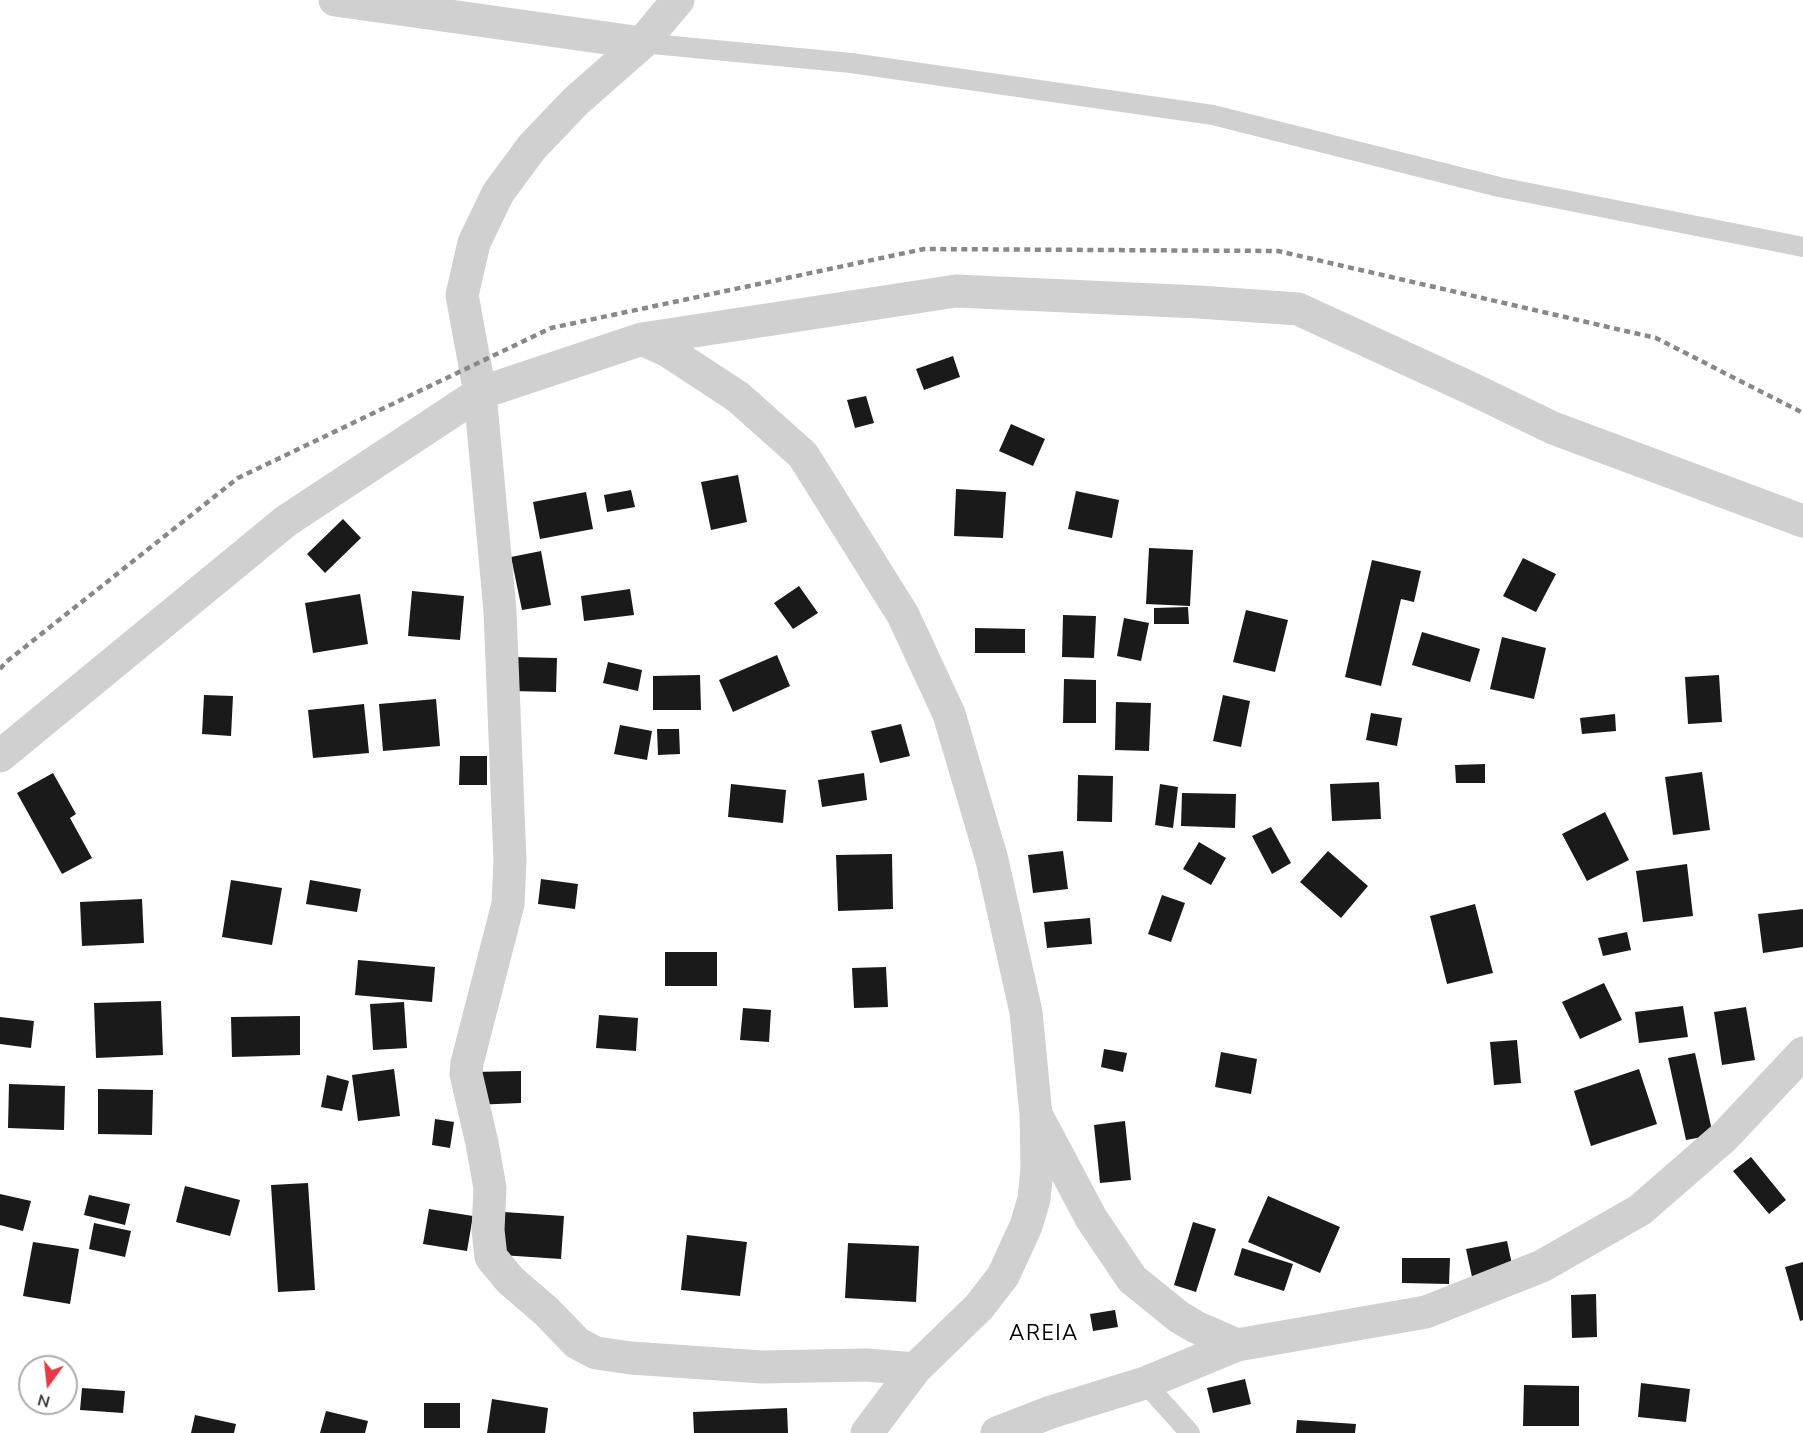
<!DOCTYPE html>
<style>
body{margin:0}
#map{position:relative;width:1803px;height:1433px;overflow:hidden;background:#fff;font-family:"Nunito Sans",sans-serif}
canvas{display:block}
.north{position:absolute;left:18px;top:1355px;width:60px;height:60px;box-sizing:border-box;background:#fff;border:2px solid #adadad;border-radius:50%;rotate:195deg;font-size:16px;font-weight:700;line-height:24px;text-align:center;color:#333}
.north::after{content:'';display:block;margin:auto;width:21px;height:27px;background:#e63946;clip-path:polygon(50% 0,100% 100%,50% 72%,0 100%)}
</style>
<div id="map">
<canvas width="1803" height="1433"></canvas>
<div class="north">N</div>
</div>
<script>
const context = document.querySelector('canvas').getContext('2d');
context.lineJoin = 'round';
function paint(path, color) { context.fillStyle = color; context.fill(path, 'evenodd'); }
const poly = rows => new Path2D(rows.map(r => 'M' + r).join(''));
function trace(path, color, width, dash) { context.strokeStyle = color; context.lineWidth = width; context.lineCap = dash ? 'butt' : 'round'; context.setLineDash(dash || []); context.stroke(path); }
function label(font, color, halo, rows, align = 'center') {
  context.font = font + ' "Nunito Sans",sans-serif'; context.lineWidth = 6; context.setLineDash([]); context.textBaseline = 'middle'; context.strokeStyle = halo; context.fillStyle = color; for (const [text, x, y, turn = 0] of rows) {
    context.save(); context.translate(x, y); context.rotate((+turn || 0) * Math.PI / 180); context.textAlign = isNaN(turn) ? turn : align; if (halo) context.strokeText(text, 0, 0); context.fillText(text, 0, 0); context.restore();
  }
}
const building = poly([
 [953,356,960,377,924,390,916,369],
 [866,396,874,423,855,428,847,400],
 [1011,424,1045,439,1033,466,999,451],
 [738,475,747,522,711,530,701,482],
 [956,489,1006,492,1003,538,954,536],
 [631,490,635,507,607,512,604,495],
 [1076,491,1119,500,1112,538,1068,529],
 [586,492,593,529,540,539,533,502],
 [343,519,361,538,325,573,307,554],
 [1149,548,1193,550,1190,606,1146,604],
 [541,551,551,605,522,610,511,557],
 [1523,558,1556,574,1536,612,1503,596],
 [1372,560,1421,571,1414,602,1401,599,1381,686,1345,677],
 [799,586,818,613,793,629,774,603],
 [630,589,634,615,584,621,581,596],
 [412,591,464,596,460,640,408,636],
 [360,594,368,644,313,653,305,603],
 [1188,607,1189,624,1154,624,1154,608],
 [1246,610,1288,620,1275,672,1233,662],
 [1063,615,1096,616,1094,658,1062,657],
 [1124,618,1149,623,1141,661,1117,656],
 [975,628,1025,629,1025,653,975,653],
 [1422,632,1480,649,1470,682,1412,665],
 [1502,637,1546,648,1534,699,1490,689],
 [777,655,790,686,733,712,719,680],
 [511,657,557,658,556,692,511,691],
 [608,662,642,670,638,691,603,683],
 [700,675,701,710,653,710,653,676],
 [1719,675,1722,722,1688,724,1685,677],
 [1064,679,1096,680,1096,723,1063,723],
 [204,695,233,696,231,736,202,734],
 [1223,695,1250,701,1241,747,1213,741],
 [436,699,440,746,383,751,379,704],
 [1116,702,1151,703,1149,751,1115,750],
 [364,704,369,753,313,758,308,710],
 [1371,713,1402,718,1397,746,1366,740],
 [1615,714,1616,731,1582,734,1580,718],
 [901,724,910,756,880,763,871,731],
 [620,725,652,731,647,760,614,754],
 [657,729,679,729,680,754,658,755],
 [460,756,487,756,487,785,459,785],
 [1485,764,1485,783,1456,783,1455,765],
 [1702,772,1710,830,1673,835,1665,777],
 [53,773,76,814,70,818,92,858,62,874,17,793],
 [864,773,867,800,822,807,818,780],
 [1078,775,1113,776,1112,822,1077,821],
 [1379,782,1381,819,1332,821,1330,784],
 [731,784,786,790,783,823,728,817],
 [1160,784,1178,787,1173,828,1155,825],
 [1182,793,1236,794,1235,828,1181,826],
 [1605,812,1629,860,1587,881,1562,834],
 [1271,827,1291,863,1272,874,1252,836],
 [1199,842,1226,858,1211,885,1183,869],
 [1063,851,1068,889,1033,893,1028,855],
 [1328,851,1368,886,1341,918,1300,882],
 [892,854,893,909,838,911,836,855],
 [1687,864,1693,916,1643,922,1636,871],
 [541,879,578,884,575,909,538,904],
 [231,880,282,888,272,945,222,937],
 [310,880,361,889,357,912,306,904],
 [1162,895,1185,903,1171,942,1148,934],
 [142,899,144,943,82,946,80,902],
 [1475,904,1493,973,1447,984,1430,916],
 [1803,909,1803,947,1763,953,1758,914],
 [1090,918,1092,944,1047,948,1044,922],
 [1627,932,1631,950,1603,956,1598,938],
 [665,952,717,952,717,986,665,986],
 [358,960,435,967,432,1002,355,995],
 [886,967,888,1007,854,1008,852,968],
 [1604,983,1622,1020,1580,1039,1562,1002],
 [161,1001,163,1055,96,1058,94,1003],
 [404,1002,407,1048,373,1050,370,1004],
 [1683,1006,1688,1037,1639,1043,1635,1012],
 [1746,1007,1755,1060,1722,1065,1714,1012],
 [743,1008,771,1010,769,1042,740,1040],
 [599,1015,638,1018,636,1051,596,1048],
 [300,1016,300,1055,232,1057,231,1017],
 [0,1017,34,1021,31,1048,0,1044],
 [1517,1040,1521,1083,1494,1085,1490,1042],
 [1104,1049,1127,1053,1123,1072,1101,1067],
 [1221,1052,1257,1059,1251,1094,1215,1087],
 [1695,1053,1713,1135,1686,1140,1668,1058],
 [394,1069,400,1116,358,1121,352,1075],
 [1639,1069,1657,1124,1591,1146,1574,1091],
 [521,1071,521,1103,473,1105,472,1072],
 [327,1075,349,1081,342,1111,321,1107],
 [9,1084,65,1086,64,1130,8,1128],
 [98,1089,153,1090,152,1135,98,1134],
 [435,1119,454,1122,450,1148,432,1145],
 [1125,1121,1131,1180,1100,1183,1094,1125],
 [1751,1157,1786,1200,1769,1214,1733,1171],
 [308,1183,315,1290,278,1292,271,1185],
 [185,1186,240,1200,230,1236,176,1222],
 [0,1194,31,1201,23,1231,0,1225],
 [89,1195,130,1204,125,1225,84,1215],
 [1268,1196,1340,1227,1320,1273,1248,1242],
 [429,1209,473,1216,467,1251,423,1244],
 [504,1212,564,1216,561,1259,501,1255],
 [1193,1222,1216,1229,1196,1292,1174,1285],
 [94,1223,131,1231,125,1257,89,1249],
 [687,1235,747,1242,740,1296,681,1290],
 [1507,1241,1513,1269,1472,1277,1466,1249],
 [33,1242,79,1249,70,1304,23,1296],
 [848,1243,919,1246,916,1302,845,1298],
 [1242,1248,1293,1264,1284,1291,1234,1275],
 [1402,1258,1450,1258,1449,1284,1402,1283],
 [1803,1262,1803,1320,1800,1321,1785,1267],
 [1596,1294,1597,1337,1572,1338,1571,1295],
 [1115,1310,1118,1327,1093,1331,1090,1314],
 [1245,1379,1251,1404,1213,1413,1207,1388],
 [1641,1383,1690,1389,1686,1422,1638,1417],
 [1524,1385,1579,1386,1579,1426,1523,1426],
 [82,1388,125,1391,123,1413,80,1410],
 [492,1399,548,1408,545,1433,487,1433],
 [424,1403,460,1403,460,1428,424,1428],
 [787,1408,788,1433,694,1433,693,1412],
 [326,1411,368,1421,365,1433,320,1433],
 [195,1415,236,1424,234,1433,191,1433],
 [1297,1420,1356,1424,1355,1433,1296,1433]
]);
const lane = poly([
 [642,43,851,63,1213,115,1499,187,1803,247],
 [1145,1383,1190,1433]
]);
const street = poly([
 [335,0,642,43],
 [642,339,956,291,1199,302,1298,309,1468,387,1553,428,1803,521],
 [0,756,286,521,480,393,462,295,474,243,498,193,532,147,576,101,642,43,678,0],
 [1039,1120,1091,1218,1132,1279,1179,1317,1196,1327,1237,1345],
 [867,1433,915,1369,979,1307,1003,1276,1026,1226,1034,1199,1037,1169,1036,1115,1026,1012,992,860,949,714,903,615,803,455,738,397,668,351,642,339,480,393,500,611,510,861,508,904,467,1063,466,1074,482,1143,490,1188,488,1230,491,1257,510,1280,546,1311,577,1343,596,1353,631,1358,762,1367,866,1365,915,1369],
 [997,1433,1051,1412,1145,1383,1237,1345,1426,1312,1542,1266,1640,1210,1725,1136,1803,1053]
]);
const rail = poly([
 [0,669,6,662,238,478,551,328,924,249,1278,251,1656,338,1803,413]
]);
const neighbourhoodNames = [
 ["AREIA",1044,1335]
];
paint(building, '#1a1a1a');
trace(lane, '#d0d0d0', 20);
trace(street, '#d0d0d0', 33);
trace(rail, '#888', 4.5, [6, 4.5]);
context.letterSpacing = '1.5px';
label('21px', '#000', '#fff', neighbourhoodNames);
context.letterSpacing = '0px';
</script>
